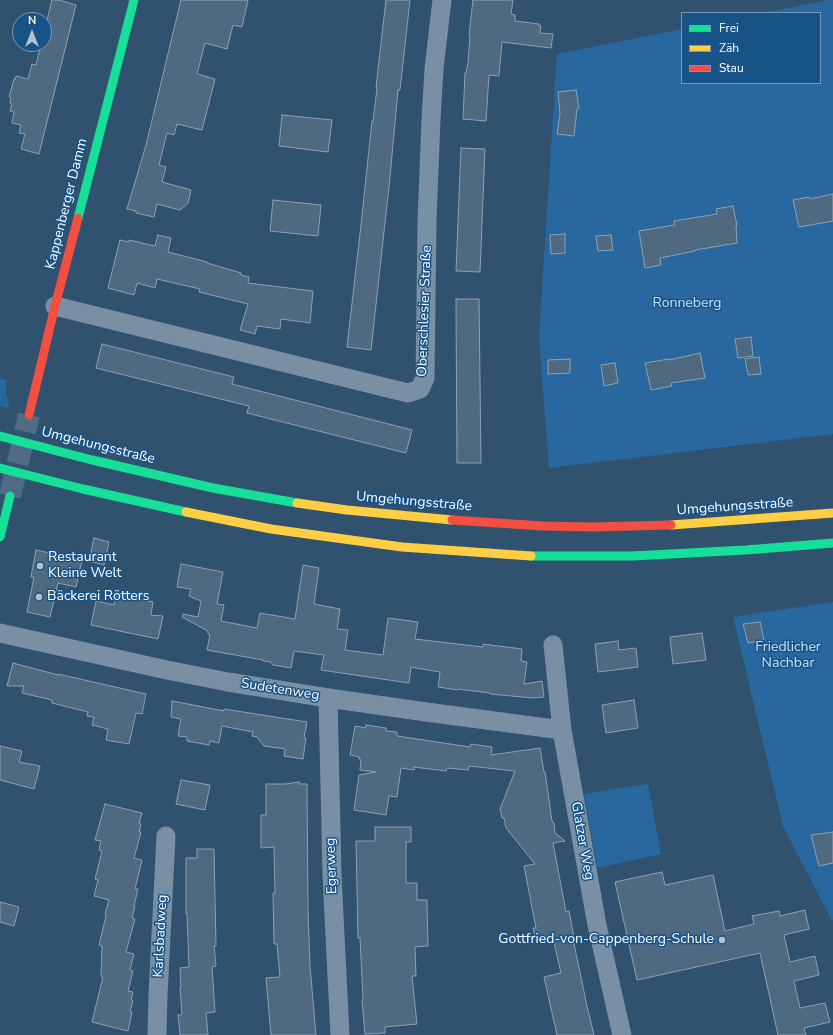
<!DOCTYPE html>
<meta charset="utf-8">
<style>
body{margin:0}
#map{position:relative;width:833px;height:1035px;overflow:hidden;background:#31526f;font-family:"Nunito Sans",sans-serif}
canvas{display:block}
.legend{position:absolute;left:681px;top:12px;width:140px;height:72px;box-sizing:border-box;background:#185388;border:1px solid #7498b8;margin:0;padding:5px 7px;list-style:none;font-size:12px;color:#fff}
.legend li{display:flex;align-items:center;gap:8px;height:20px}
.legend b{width:20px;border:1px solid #7498b8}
.north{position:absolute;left:12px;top:12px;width:40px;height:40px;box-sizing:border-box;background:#185388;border:1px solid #7498b8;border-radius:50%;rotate:0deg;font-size:11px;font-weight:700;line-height:16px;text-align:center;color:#fff}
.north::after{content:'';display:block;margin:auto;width:14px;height:18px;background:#b7c2cd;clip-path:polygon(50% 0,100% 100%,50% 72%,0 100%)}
</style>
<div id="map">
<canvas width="833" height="1035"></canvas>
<ul class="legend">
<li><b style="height:5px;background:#16e098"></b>Frei</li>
<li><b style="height:5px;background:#ffcf43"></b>Zäh</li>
<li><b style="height:5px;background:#f24e42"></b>Stau</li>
</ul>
<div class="north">N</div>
</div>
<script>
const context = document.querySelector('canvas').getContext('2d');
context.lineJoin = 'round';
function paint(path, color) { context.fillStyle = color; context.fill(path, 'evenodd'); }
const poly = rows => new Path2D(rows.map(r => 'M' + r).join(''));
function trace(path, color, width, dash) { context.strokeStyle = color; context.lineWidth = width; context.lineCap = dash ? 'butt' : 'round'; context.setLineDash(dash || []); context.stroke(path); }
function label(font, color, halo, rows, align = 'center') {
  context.font = font + ' "Nunito Sans",sans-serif'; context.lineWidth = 3; context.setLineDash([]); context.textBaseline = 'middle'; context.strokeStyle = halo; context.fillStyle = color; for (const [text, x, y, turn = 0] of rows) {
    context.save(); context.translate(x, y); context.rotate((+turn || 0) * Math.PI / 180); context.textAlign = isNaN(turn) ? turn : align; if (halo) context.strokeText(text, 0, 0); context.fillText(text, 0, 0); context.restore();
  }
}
const green = poly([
 [828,0,833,0,833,434,549,468,539,337,557,54,682,29,682,83,820,83,820,13,763,13],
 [0,379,7,380,6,394,9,401,8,408,0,406],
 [833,602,833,920,831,919,783,826,733,617],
 [648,784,661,854,597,868,584,794]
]);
const building = poly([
 [52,0,59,0,76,5,39,154,21,149,25,134,19,133,21,125,12,123,14,112,10,111,12,104,10,103,11,98,9,97,14,79,15,80,16,76,28,79,32,64,36,65,41,44,44,44,44,32,52,0],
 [181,0,248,0,242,27,233,25,227,49,205,43,197,74,215,79,202,130,177,124,174,135,167,133,159,165,166,167,162,182,191,190,188,203,180,210,157,204,154,217,136,213,136,211,127,209,146,145,181,0],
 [386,0,410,0,400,90,398,90,390,177,371,350,347,347,361,225,372,121,373,122,377,88,376,87,386,0],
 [473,0,513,0,511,14,515,15,515,21,539,24,539,26,541,26,540,33,553,34,551,48,502,42,499,76,489,75,486,121,463,119,465,73,466,73,468,63,470,35,469,35,473,0],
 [576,90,579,108,577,109,574,136,557,134,560,114,558,92,576,90],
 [282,115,332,120,328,152,279,146,282,115],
 [461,148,485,149,480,272,456,271,461,148],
 [833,194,833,221,799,227,793,200,809,197,810,199,833,194],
 [273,200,321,205,318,236,270,231,273,200],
 [733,206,737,226,736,226,737,243,695,250,695,251,660,258,661,265,645,268,639,231,675,225,674,221,717,214,716,209,733,206],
 [565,234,565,253,551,254,550,235,565,234],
 [158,235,171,238,168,252,207,262,207,263,241,273,241,275,249,277,248,283,313,291,310,323,281,319,280,329,257,326,255,334,240,330,248,304,199,292,200,289,157,279,155,288,137,283,134,295,108,288,120,240,129,242,129,240,155,246,158,235],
 [611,235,613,250,598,251,596,236,611,235],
 [456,299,479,299,481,463,457,463,456,299],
 [751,337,753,356,738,358,735,339,751,337],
 [102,344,234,377,232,384,412,430,406,453,247,413,249,406,96,368,102,344],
 [700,353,705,378,671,383,672,386,651,390,645,363,669,359,669,360,700,353],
 [759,357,761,374,748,375,745,359,759,357],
 [570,359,570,373,548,374,548,360,570,359],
 [615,363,618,383,604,386,601,365,615,363],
 [94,538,109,542,104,565,89,561,94,538],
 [36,550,82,560,76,587,58,583,50,617,27,612,34,577,31,577,36,550],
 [181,564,223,572,217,604,224,605,221,621,257,628,260,613,295,619,303,565,319,568,314,604,340,609,337,629,348,630,345,650,383,655,388,618,418,622,415,639,483,647,483,644,522,649,521,661,527,662,524,684,542,681,544,697,533,698,490,694,490,693,458,689,458,690,438,687,440,672,411,667,409,683,321,670,324,655,294,651,291,668,273,665,271,662,263,661,263,660,207,650,210,635,208,634,208,631,182,617,183,614,198,617,201,601,189,596,191,589,177,587,181,564],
 [117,594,153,602,151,615,163,616,158,639,91,625,96,601,114,605,117,594],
 [760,622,764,640,748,643,743,624,760,622],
 [702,633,706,660,673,664,670,637,702,633],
 [618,641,619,650,636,648,638,667,598,672,595,644,618,641],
 [13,663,58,675,58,674,146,694,142,714,136,713,129,744,106,740,108,729,92,725,94,717,87,716,88,712,52,703,52,700,22,693,24,686,7,686,13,663],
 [634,700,638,728,606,733,602,705,634,700],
 [172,701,224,711,224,709,307,722,304,738,306,738,303,759,284,756,285,749,264,746,257,737,252,736,253,732,222,726,219,743,210,741,209,745,187,741,187,737,178,736,181,719,171,717,172,701],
 [366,725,386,728,386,731,397,732,397,736,470,747,471,744,492,747,491,755,540,748,544,772,545,772,552,821,554,823,555,833,565,841,553,843,566,912,569,911,575,944,574,944,587,1006,594,1035,557,1035,544,977,561,973,553,938,536,941,533,928,536,928,524,866,535,864,506,828,504,818,502,818,500,809,515,771,469,766,468,770,447,768,446,771,414,767,414,770,401,768,397,797,389,796,386,815,354,810,359,775,376,772,360,770,361,760,359,759,359,757,350,755,355,726,366,728,366,725],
 [0,746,22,751,19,762,40,766,34,789,0,780,0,746],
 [181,780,210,785,205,810,176,804,181,780],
 [299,782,299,784,307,784,308,910,310,966,316,1035,271,1035,266,978,280,977,277,944,274,944,273,893,275,893,274,847,261,848,261,815,266,815,266,784,285,784,299,782],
 [105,804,142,813,139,823,141,824,139,832,141,832,134,858,142,860,135,889,138,889,134,906,135,906,132,918,135,919,126,952,134,954,130,970,133,971,128,991,133,992,131,1000,133,1001,130,1011,132,1012,128,1031,92,1022,103,977,101,976,102,946,99,945,106,916,105,914,109,900,94,896,98,880,95,879,102,851,99,850,101,841,95,840,105,804],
 [375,827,411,827,411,842,406,842,406,883,417,883,417,900,427,900,428,946,415,947,416,976,412,976,417,1024,385,1027,385,1033,365,1034,362,1000,363,999,360,938,358,938,356,841,375,841,375,827],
 [833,832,833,863,819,866,811,835,833,832],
 [197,849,214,849,216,946,214,946,216,966,212,967,215,1012,206,1013,208,1035,180,1035,178,1015,182,1015,180,987,181,987,180,968,189,967,187,913,186,914,186,858,197,858,197,849],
 [662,872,665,885,713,875,725,931,754,924,752,916,779,911,780,916,805,910,809,929,784,935,790,962,815,956,819,975,794,981,800,1008,825,1003,830,1022,804,1028,806,1035,778,1035,760,953,637,980,615,882,662,872],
 [0,902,19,907,14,926,0,922,0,902]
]);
const secondaryTunnel = poly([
 [10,496,29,415]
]);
const street = poly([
 [55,306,408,393,420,389,425,378,427,221,431,120,434,69,442,0],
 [0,633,167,670,228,682,328,698,426,712,562,730],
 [553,645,562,730,597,925,622,1035],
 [328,698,332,875,340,1035],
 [157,1035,158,995,166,836]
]);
const fast = poly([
 [78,218,134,0],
 [0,436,92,460,213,488,297,503],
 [0,468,83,489,186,512],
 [0,537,10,496],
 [531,556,632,556,746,550,833,543]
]);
const slow = poly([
 [297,503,347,510,452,520],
 [186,512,271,529,402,547,531,556],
 [671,525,833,513]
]);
const jam = poly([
 [29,415,55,306,78,218],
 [452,520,543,526,592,527,671,525]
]);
const markers = [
 [40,566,4,"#b7c2cd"],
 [39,597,4,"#b7c2cd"],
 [722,940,4,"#b7c2cd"]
];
const streetNames = [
 ["Kappenberger Damm",67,204,-76],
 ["Oberschlesier Straße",425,311,-88],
 ["Umgehungsstraße",98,446,14],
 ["Umgehungsstraße",414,502,5],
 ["Umgehungsstraße",735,507,-4],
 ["Sudetenweg",280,690,9],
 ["Glatzer Weg",582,841,80],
 ["Egerweg",332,866,-92],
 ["Karlsbadweg",161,936,-87]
];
const parkNames = [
 ["Ronneberg",687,304],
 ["Friedlicher",788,648],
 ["Nachbar",788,664]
];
const poiNames = [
 ["Restaurant",48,558],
 ["Kleine Welt",48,574],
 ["Bäckerei Rötters",47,597],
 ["Gottfried-von-Cappenberg-Schule",714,940,"right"]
];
paint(green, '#29689f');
paint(building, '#4e6980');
trace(building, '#8ca1b2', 1);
trace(secondaryTunnel, '#506c85', 22, [22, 11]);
trace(street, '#788fa4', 19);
trace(fast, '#16e098', 9);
trace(slow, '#ffcf43', 9);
trace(jam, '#f24e42', 9);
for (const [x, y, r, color] of markers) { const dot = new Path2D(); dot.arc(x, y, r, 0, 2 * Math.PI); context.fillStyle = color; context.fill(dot); trace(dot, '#185388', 1.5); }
label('14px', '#fff', '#185388', streetNames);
label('14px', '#c6e2fa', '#185388', parkNames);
label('14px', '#fff', '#185388', poiNames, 'left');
</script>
